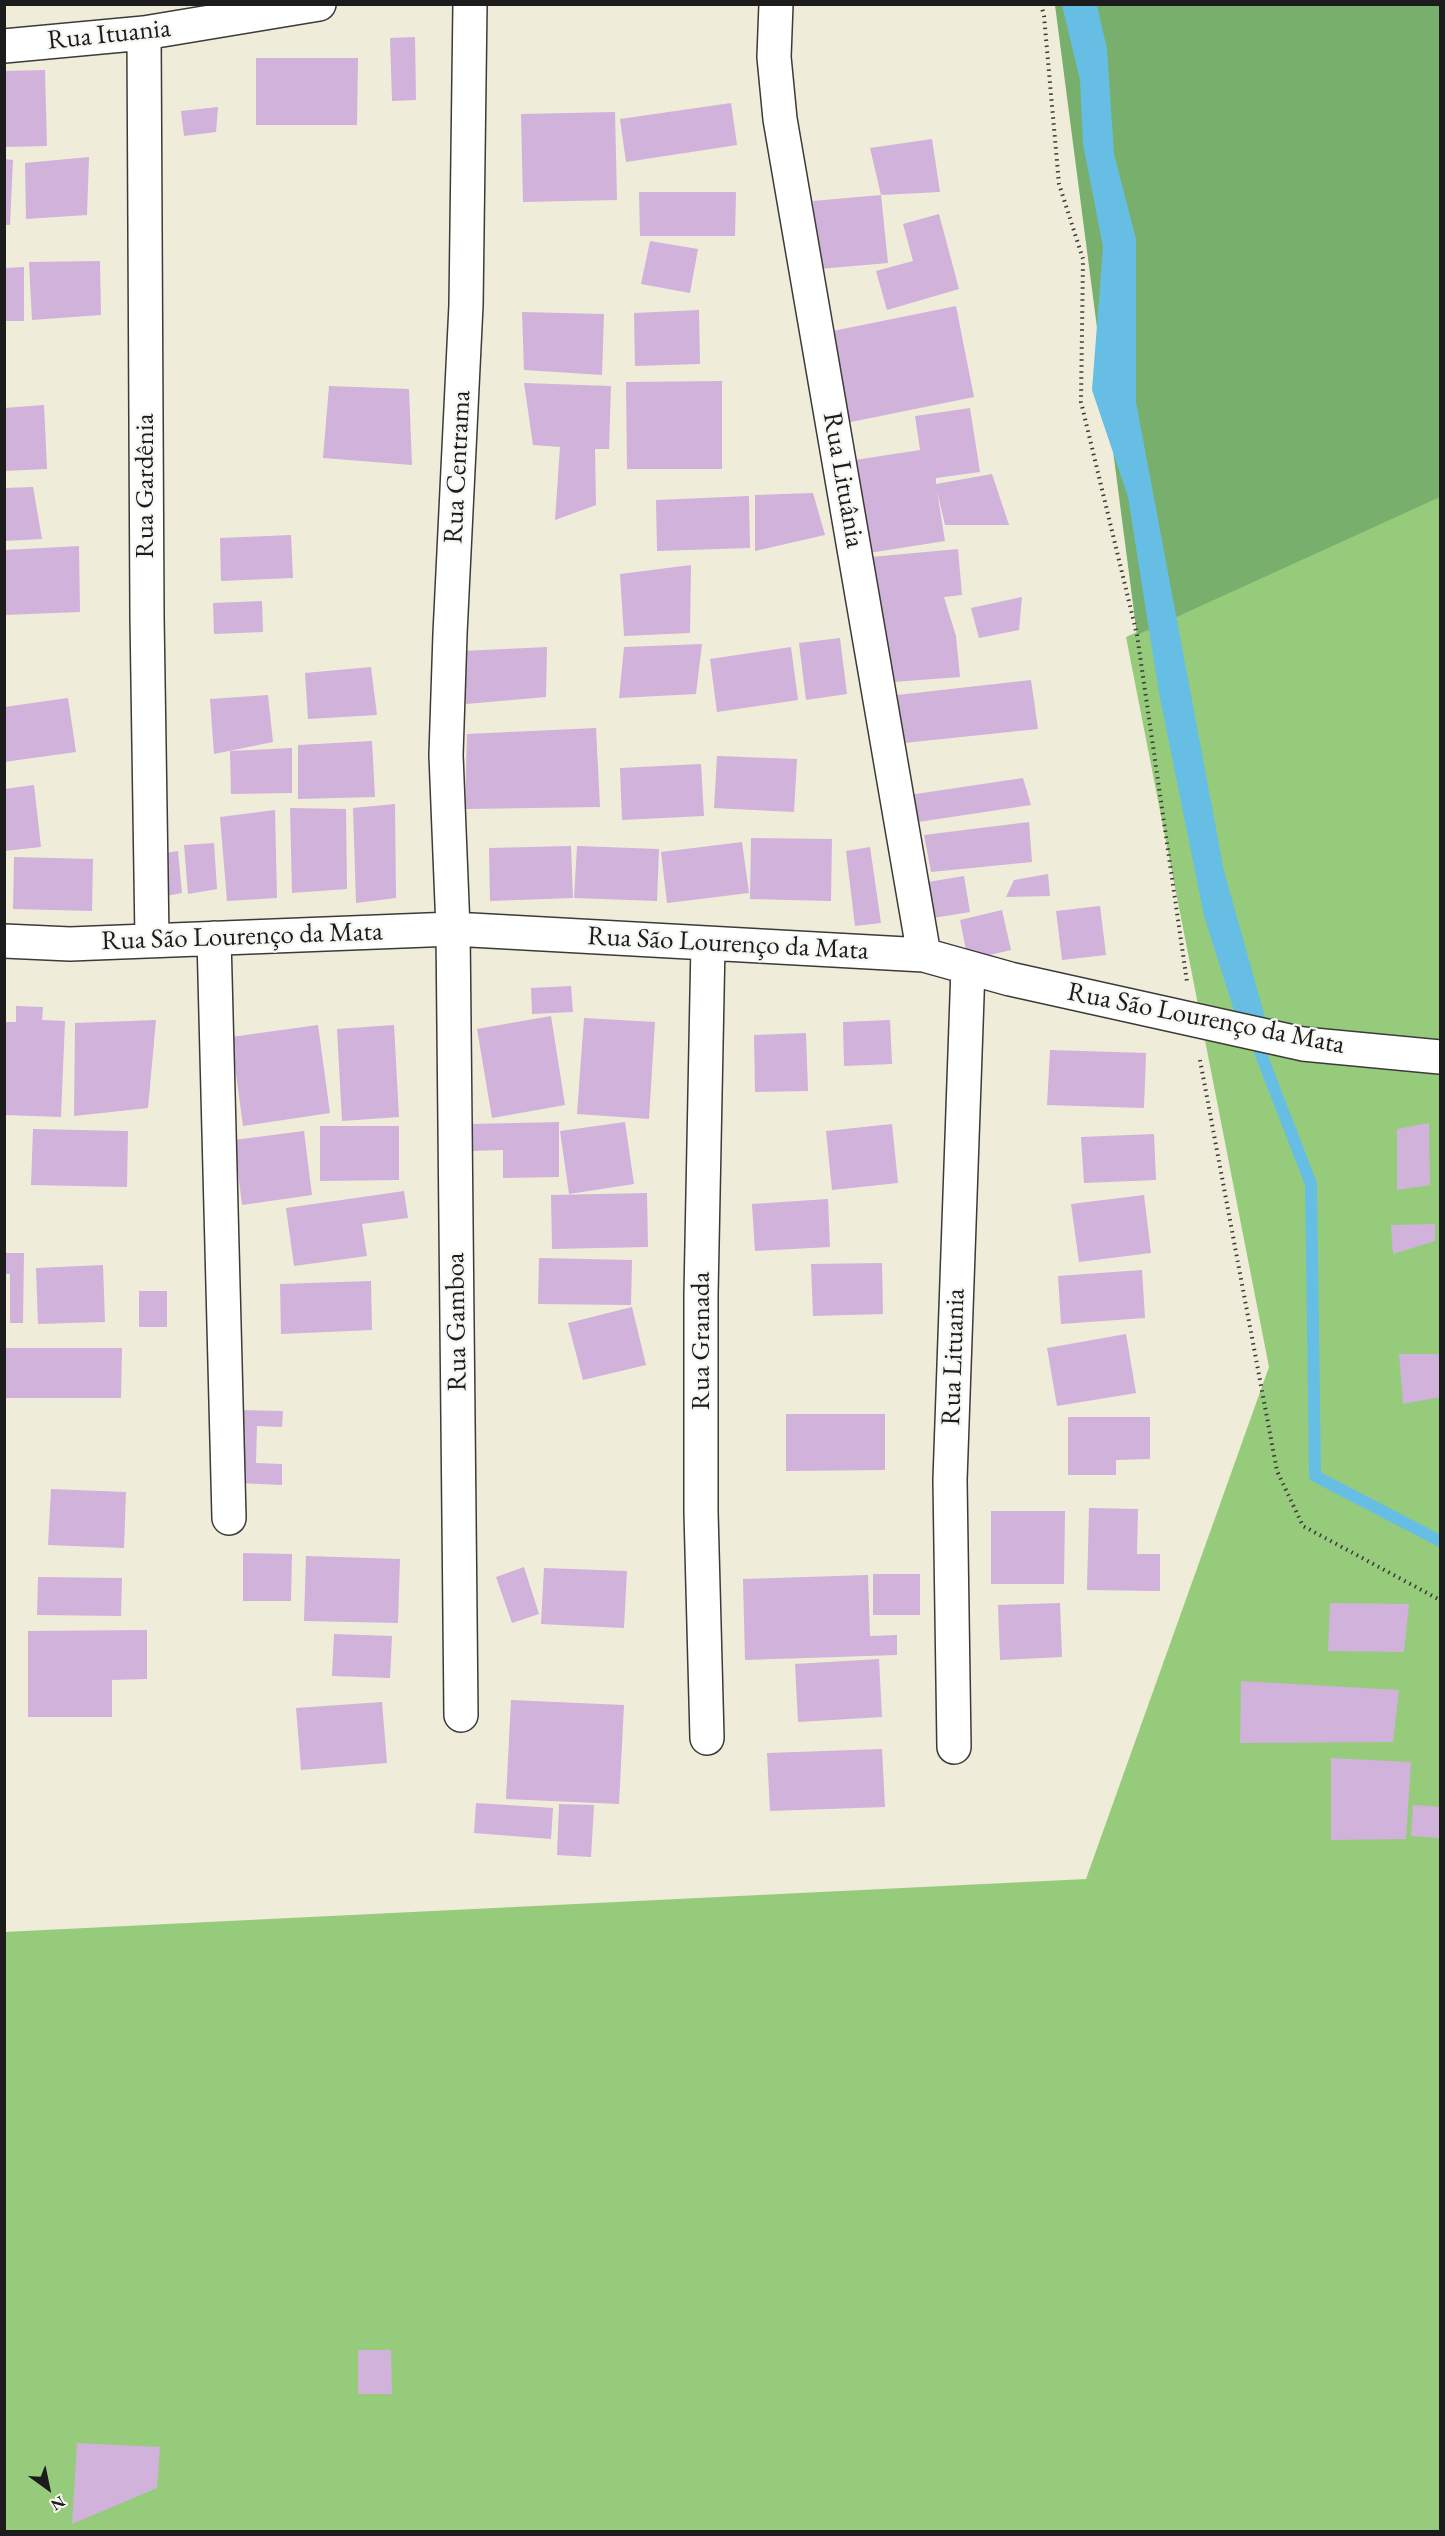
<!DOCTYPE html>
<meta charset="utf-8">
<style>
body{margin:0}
#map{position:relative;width:1445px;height:2536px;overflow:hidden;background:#f0ecda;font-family:"EB Garamond",serif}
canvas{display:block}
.frame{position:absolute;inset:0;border:6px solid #1c1c1c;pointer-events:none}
.north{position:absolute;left:18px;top:2458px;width:60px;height:60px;-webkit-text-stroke:4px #f6f6f2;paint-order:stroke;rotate:147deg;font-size:16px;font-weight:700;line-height:24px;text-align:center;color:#1c1c1c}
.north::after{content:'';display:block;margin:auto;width:21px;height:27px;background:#1c1c1c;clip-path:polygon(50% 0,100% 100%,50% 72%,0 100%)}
</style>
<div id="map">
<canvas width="1445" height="2536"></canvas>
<div class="frame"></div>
<div class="north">N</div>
</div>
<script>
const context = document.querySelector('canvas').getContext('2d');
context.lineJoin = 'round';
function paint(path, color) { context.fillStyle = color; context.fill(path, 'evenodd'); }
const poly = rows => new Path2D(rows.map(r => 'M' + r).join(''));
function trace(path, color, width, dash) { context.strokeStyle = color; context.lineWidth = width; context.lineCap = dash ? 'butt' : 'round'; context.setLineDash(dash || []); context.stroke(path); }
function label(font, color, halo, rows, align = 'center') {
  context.font = font + ' "EB Garamond",serif'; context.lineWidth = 4.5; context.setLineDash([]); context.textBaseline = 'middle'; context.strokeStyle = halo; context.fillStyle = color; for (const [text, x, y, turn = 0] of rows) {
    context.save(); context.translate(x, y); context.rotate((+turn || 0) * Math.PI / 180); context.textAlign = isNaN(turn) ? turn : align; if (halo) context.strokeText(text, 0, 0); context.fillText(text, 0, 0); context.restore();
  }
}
const green = poly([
 [1440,495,1440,2531,5,2531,4,1932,1086,1879,1269,1367,1126,637]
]);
const forest = poly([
 [1055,5,1440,5,1440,497,1137,635]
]);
const water = poly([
 [1062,5,1097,5,1107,49,1114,154,1136,239,1136,402,1224,871,1268,1028,1237,1020,1204,916,1159,693,1128,497,1092,390,1103,247,1083,144,1080,80]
]);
const stream = poly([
 [1260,1052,1311,1184,1315,1476,1440,1541]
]);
const building = poly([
 [415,37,416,100,392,101,390,38],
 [256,58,358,58,357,125,256,125],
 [45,70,47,146,4,147,4,71],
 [731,103,737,145,626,162,620,119],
 [218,107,216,132,184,136,181,111],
 [615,112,617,200,523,202,521,114],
 [932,139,940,192,881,195,870,148],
 [89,157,87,215,26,219,25,163],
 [4,159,13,160,10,225,4,225],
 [639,192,736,192,735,236,640,236],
 [881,195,888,263,819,269,813,201],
 [939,214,959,289,887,310,876,271,913,261,903,224],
 [650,241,698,249,690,293,641,284],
 [100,261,101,315,32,320,29,262],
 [24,267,24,321,4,321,4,268],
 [956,306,974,397,841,424,823,333],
 [699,310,700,364,635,366,634,313],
 [522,312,604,314,602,375,524,370],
 [722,381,722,469,627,469,626,382],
 [524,383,611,386,609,449,595,449,596,505,555,520,560,447,533,445],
 [329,386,409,389,412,465,323,458],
 [44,405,47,469,4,471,4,408],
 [970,408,980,472,936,478,936,484,992,474,1009,525,945,525,937,491,945,541,869,553,855,460,920,450,915,416],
 [33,487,42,539,4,541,4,488],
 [813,493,825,535,755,551,755,495],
 [749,496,750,548,657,551,656,500],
 [291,535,293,578,221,581,220,538],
 [79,546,80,612,4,615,4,550],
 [958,549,962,595,944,597,956,636,960,677,893,682,871,557],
 [691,565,690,633,624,636,620,574],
 [1022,597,1019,630,979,638,971,608],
 [262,601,263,632,214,634,213,603],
 [840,638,847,694,806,700,799,643],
 [702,644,696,694,619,698,624,647],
 [547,647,546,697,466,704,463,651],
 [791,647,798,700,717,712,710,659],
 [371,667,377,715,308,719,305,673],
 [1031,680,1038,729,904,743,897,695],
 [268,695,273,742,214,754,210,699],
 [68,698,76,752,4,762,4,707],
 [596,728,600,807,465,809,467,734],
 [372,741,375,797,298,799,298,745],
 [292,748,292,793,231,794,230,751],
 [717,756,797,759,794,812,714,808],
 [701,764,704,816,622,820,620,768],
 [1023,778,1031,805,918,822,909,795],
 [34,785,41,847,4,851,4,789],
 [395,804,396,898,356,903,353,808],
 [290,808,346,809,347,889,292,893],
 [275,810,277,898,227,901,220,817],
 [1029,822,1032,862,931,872,924,835],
 [751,838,832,839,831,901,750,899],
 [742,842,749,893,667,903,661,852],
 [214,843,217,889,188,894,184,845],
 [571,846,573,898,490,901,489,848],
 [577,846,659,849,657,901,574,898],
 [870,847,881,923,855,926,846,851],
 [178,851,182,893,160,897,159,854],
 [14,857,93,859,92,911,13,909],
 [1048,874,1050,896,1006,897,1014,880],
 [964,876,970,912,927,919,922,883],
 [1100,906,1106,955,1062,960,1056,911],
 [1002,910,1011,950,968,960,960,920],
 [571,986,573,1012,532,1014,531,988],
 [16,1006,43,1007,42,1020,65,1021,61,1117,4,1115,4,1022,16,1022],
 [551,1016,565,1105,492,1118,477,1029],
 [584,1018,655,1022,649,1119,577,1114],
 [156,1020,148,1108,74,1116,75,1023],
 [890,1020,892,1064,844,1066,843,1022],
 [318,1025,330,1113,243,1126,231,1037],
 [394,1025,399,1117,342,1121,337,1029],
 [806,1033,808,1091,755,1092,754,1035],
 [1050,1050,1146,1053,1144,1108,1047,1105],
 [559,1122,559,1177,503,1178,503,1150,471,1151,471,1124],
 [625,1122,634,1184,569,1194,560,1131],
 [1429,1123,1430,1185,1397,1190,1397,1129],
 [892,1124,898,1183,832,1190,826,1131],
 [320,1126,399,1126,399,1180,320,1181],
 [33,1129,128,1131,127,1187,31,1185],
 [304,1131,312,1195,242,1205,234,1140],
 [1154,1134,1156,1180,1084,1183,1081,1137],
 [404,1191,408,1218,362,1224,367,1256,294,1266,286,1208],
 [647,1193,648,1247,552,1249,551,1195],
 [1144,1195,1151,1253,1079,1262,1071,1204],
 [828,1199,830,1247,755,1251,752,1204],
 [1435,1224,1435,1241,1393,1254,1391,1225],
 [4,1253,24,1253,23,1323,10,1323,10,1274,4,1274],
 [539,1258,632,1260,631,1305,538,1304],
 [882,1263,883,1314,813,1316,811,1264],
 [103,1265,105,1322,38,1324,36,1268],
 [1142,1270,1145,1318,1061,1324,1058,1276],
 [371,1281,372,1330,281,1334,280,1284],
 [139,1291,167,1291,167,1327,139,1327],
 [632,1307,646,1365,583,1380,568,1323],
 [1126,1334,1136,1393,1057,1406,1047,1348],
 [4,1348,122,1348,121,1398,4,1398],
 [1399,1354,1440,1354,1440,1397,1403,1404],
 [239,1410,283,1411,282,1427,257,1426,256,1463,282,1464,282,1485,236,1483],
 [786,1414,885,1414,885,1470,786,1471],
 [1068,1417,1150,1417,1150,1459,1116,1460,1116,1475,1068,1475],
 [51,1489,126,1492,124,1548,48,1545],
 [1089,1508,1138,1509,1137,1554,1160,1554,1160,1591,1087,1590],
 [991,1511,1065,1511,1064,1584,991,1584],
 [243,1553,292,1554,291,1601,243,1601],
 [306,1556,400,1559,398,1623,304,1621],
 [524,1567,539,1614,512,1623,496,1577],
 [544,1568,627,1571,624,1628,541,1624],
 [873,1574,920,1574,920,1615,873,1615],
 [868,1575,870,1636,897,1635,897,1655,745,1660,743,1579],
 [38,1577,122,1578,121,1616,37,1615],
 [1060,1603,1062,1657,1000,1660,998,1605],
 [1330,1603,1409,1604,1404,1652,1328,1651],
 [147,1630,147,1679,112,1680,112,1717,28,1717,28,1631],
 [334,1634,392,1636,390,1678,332,1676],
 [879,1659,882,1717,798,1722,795,1664],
 [1241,1681,1399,1690,1393,1742,1240,1743],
 [511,1700,624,1705,619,1804,506,1799],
 [382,1702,387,1763,301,1770,296,1708],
 [882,1749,885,1807,770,1811,767,1753],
 [1331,1758,1411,1762,1406,1839,1331,1840],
 [476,1803,553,1808,551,1839,474,1833],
 [559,1804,594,1805,591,1857,557,1855],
 [1413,1805,1440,1807,1440,1838,1411,1836],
 [358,2350,391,2350,392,2394,358,2394],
 [77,2443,160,2447,157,2488,72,2524]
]);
const path = poly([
 [1041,4,1044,16,1059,184,1083,259,1081,402,1137,635,1187,982],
 [1200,1060,1277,1471,1303,1526,1440,1600]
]);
const street = poly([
 [776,4,774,57,780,119,924,955],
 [144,33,147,616,152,939],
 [4,46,144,33,319,4],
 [214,938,229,1518],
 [4,941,70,944,453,929,924,955,1010,979,1303,1044,1440,1057],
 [461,1715,453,929,446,755,450,634,466,305,470,4],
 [707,1738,701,1512,701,1294,708,944],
 [954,1747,950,1480,968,968]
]);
const streetNames = [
 ["Rua Ituania",109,35,-6],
 ["Rua Centrama",458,467,-87],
 ["Rua Lituânia",843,480,80],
 ["Rua Gardênia",146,486,-90],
 ["Rua São Lourenço da Mata",242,937,-2],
 ["Rua São Lourenço da Mata",728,944,3],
 ["Rua São Lourenço da Mata",1206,1019,11],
 ["Rua Gamboa",457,1322,-91],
 ["Rua Granada",702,1341,-90],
 ["Rua Lituania",954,1357,-88]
];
paint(green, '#96cb7c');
paint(forest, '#78af6c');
paint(water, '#67bee4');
trace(stream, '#67bee4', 12);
paint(building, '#d0b2db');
trace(street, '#3c3b38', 36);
trace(path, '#3c3b38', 4, [1.5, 4.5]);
trace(street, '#fff', 33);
label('27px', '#1c1c1c', '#f6f6f2', streetNames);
</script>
